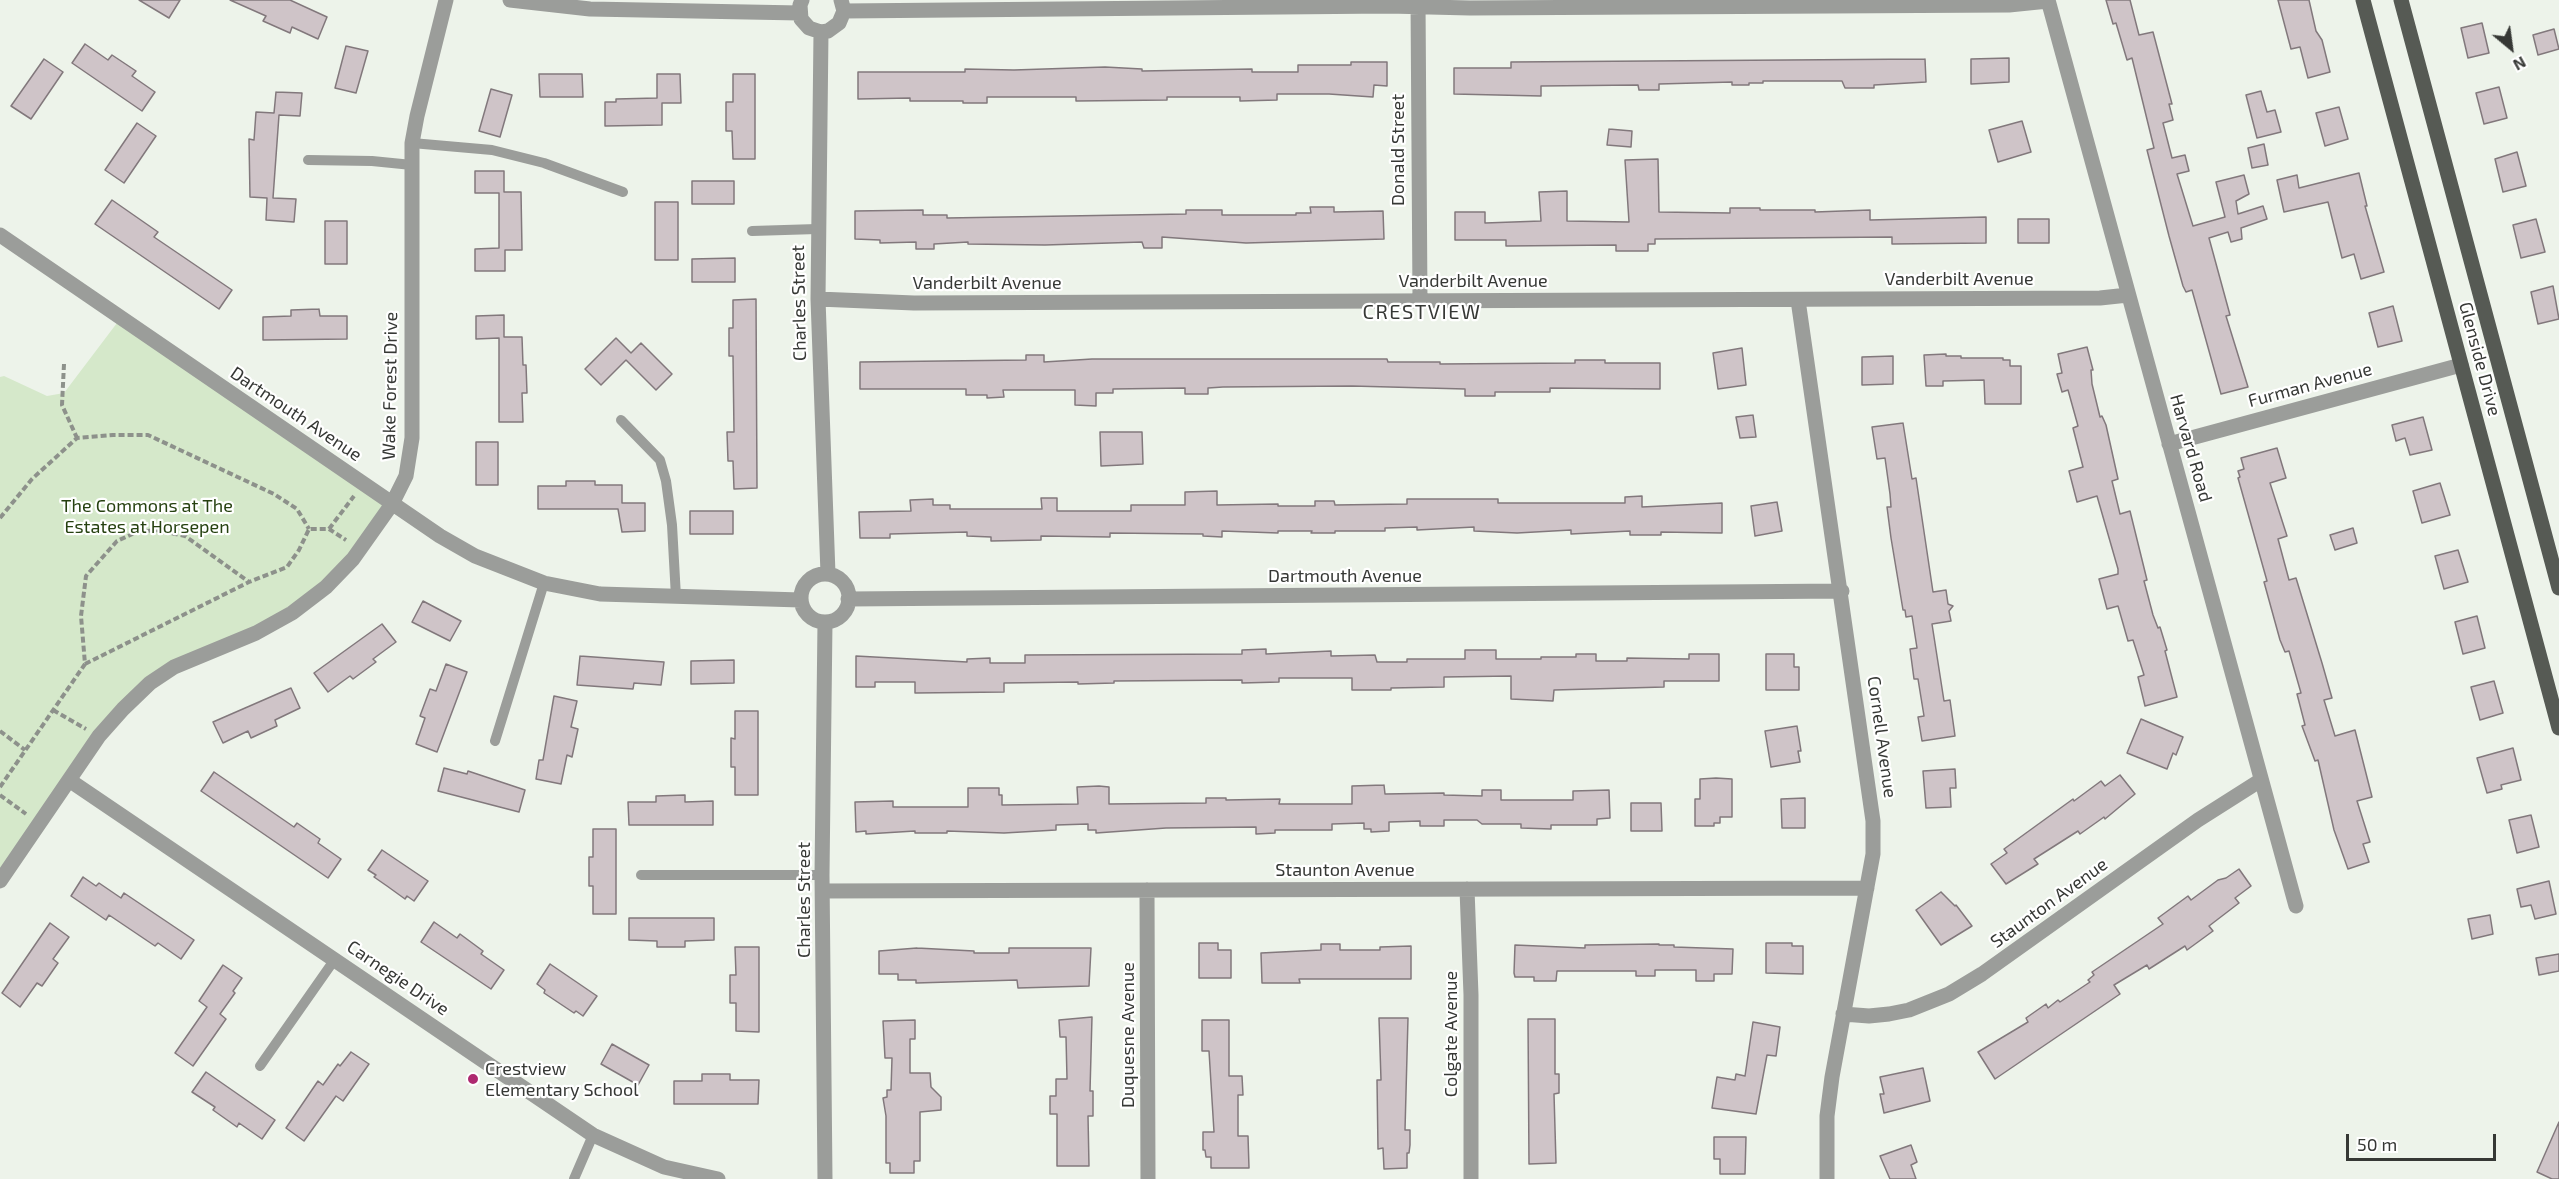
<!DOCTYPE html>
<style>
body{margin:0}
#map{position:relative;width:2559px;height:1179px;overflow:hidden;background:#edf3ea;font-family:"Exo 2",sans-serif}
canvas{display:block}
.north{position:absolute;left:2481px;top:18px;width:60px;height:60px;-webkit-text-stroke:4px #fff;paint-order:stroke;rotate:151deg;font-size:16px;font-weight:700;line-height:24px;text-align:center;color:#363835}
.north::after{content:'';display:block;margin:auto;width:21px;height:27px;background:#363835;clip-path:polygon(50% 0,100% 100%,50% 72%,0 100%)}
.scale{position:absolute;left:2346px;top:1134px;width:150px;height:27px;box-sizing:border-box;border:3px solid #363835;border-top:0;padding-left:8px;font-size:18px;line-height:21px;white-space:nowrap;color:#363835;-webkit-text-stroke:4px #fff;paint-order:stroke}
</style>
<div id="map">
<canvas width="2559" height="1179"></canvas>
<div class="north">N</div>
<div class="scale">50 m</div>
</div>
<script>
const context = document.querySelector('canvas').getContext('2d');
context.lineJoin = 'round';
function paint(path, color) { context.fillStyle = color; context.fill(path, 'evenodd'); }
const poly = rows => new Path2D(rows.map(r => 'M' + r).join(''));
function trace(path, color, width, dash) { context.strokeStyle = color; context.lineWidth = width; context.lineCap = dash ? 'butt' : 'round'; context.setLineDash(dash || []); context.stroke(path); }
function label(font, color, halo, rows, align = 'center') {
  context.font = font + ' "Exo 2",sans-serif'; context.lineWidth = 4.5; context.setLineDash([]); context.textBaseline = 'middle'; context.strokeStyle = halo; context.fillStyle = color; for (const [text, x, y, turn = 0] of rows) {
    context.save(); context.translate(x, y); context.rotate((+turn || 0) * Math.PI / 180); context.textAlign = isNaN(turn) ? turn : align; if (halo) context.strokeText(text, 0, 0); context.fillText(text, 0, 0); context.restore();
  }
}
const green = poly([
 [120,319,391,505,337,575,242,637,134,698,0,880,0,377,4,376,47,396,64,393]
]);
const building = poly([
 [139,0,180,0,169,18,139,0],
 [230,0,290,0,327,17,318,39,292,27,290,33,263,21,266,16,230,0],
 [2106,0,2130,0,2139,35,2153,32,2172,104,2169,104,2173,120,2163,123,2172,158,2185,155,2189,171,2177,174,2193,226,2225,217,2216,182,2244,175,2249,194,2236,201,2238,214,2263,206,2267,219,2241,228,2242,239,2231,242,2228,232,2209,238,2230,315,2226,316,2248,387,2221,394,2192,290,2186,292,2183,286,2169,236,2147,150,2154,148,2132,58,2127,60,2116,23,2113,24,2106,0],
 [2278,0,2309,0,2316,31,2322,40,2330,72,2308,78,2300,47,2291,49,2278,0],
 [2482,23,2489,53,2468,58,2461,28,2482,23],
 [2554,29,2559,49,2538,55,2533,35,2554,29],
 [85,44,108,60,112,55,136,71,132,76,155,92,142,111,72,63,85,44],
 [346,46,368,51,356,93,335,88,346,46],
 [2009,58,2009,82,1971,84,1971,59,2009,58],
 [44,59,63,72,31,119,11,106,44,59],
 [1925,59,1926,82,1874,85,1874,88,1845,88,1842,81,1763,81,1763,83,1749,83,1749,85,1732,85,1732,82,1659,84,1659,90,1639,90,1638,85,1541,86,1541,96,1454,94,1454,68,1511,68,1511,62,1925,59],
 [1351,62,1387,62,1387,86,1374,85,1373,97,1329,94,1277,94,1277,100,1240,101,1240,97,1167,97,1167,100,1076,101,1076,97,987,97,987,103,963,103,963,101,910,101,910,98,858,99,858,72,965,72,965,69,1014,70,1105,67,1142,69,1142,71,1252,69,1252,72,1298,72,1298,65,1351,65,1351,62],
 [539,74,582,74,583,97,540,97,539,74],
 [657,74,680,74,681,103,662,103,662,125,605,126,605,102,616,102,616,99,657,98,657,74],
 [733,74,755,74,755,159,733,159,732,131,726,131,726,102,733,102,733,74],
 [2499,87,2507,118,2484,124,2476,93,2499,87],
 [491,89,512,95,500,137,479,131,491,89],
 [2261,91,2267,112,2275,110,2281,132,2257,138,2246,95,2261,91],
 [276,92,302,93,300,116,279,115,273,198,296,199,294,222,266,220,267,198,250,197,249,139,254,140,256,112,274,113,276,92],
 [2339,107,2348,139,2325,146,2316,113,2339,107],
 [2022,121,2031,152,1998,162,1989,130,2022,121],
 [137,123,156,136,124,183,105,170,137,123],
 [1609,129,1632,131,1631,147,1607,145,1609,129],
 [2264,144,2268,165,2252,168,2248,148,2264,144],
 [2517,152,2526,186,2503,192,2495,159,2517,152],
 [1658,159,1659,212,1730,213,1730,208,1760,208,1760,210,1815,210,1815,212,1870,210,1870,220,1986,217,1986,243,1892,244,1892,237,1655,239,1655,244,1648,244,1648,251,1616,251,1616,245,1506,246,1506,240,1455,240,1455,212,1485,212,1485,223,1541,221,1539,192,1567,191,1567,221,1629,222,1625,160,1658,159],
 [475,171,504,171,504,192,521,192,522,250,505,250,505,271,475,271,475,249,499,248,499,193,475,193,475,171],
 [2359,173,2367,206,2365,206,2384,272,2361,279,2354,254,2342,258,2328,202,2284,212,2277,180,2297,175,2299,188,2359,173],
 [692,181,734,181,734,204,692,204,692,181],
 [112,200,158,232,154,237,232,290,219,309,95,224,112,200],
 [655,202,678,202,678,260,655,260,655,202],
 [1310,207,1334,207,1334,212,1383,211,1384,239,1246,243,1162,237,1162,248,1144,248,1142,242,1045,245,968,244,968,242,934,244,934,249,916,249,916,242,880,243,880,240,855,239,855,211,923,210,923,215,947,215,947,218,1186,214,1186,210,1222,210,1222,215,1296,215,1296,213,1311,213,1310,207],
 [2018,219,2049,219,2049,243,2018,243,2018,219],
 [2536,219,2545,252,2521,258,2513,225,2536,219],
 [325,221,347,221,347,264,325,264,325,221],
 [735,258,735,282,692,282,692,259,735,258],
 [2553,286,2559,319,2538,324,2531,292,2553,286],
 [756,299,757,488,734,489,733,461,728,461,727,432,734,432,733,356,729,356,729,328,733,328,733,300,756,299],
 [2393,306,2402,341,2378,347,2369,313,2393,306],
 [319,309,320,316,347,316,347,339,263,340,263,317,291,316,291,310,319,309],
 [504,315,504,337,522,337,523,365,526,365,527,393,522,393,523,422,499,422,499,338,476,339,476,316,504,315],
 [616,338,631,353,641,343,672,374,656,390,626,360,601,385,585,369,616,338],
 [2087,347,2093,370,2091,370,2092,384,2100,417,2102,416,2106,425,2118,479,2112,481,2120,514,2130,511,2147,580,2144,581,2153,615,2158,628,2160,627,2167,650,2165,651,2177,697,2145,706,2138,677,2144,675,2133,640,2128,641,2118,606,2107,609,2099,579,2118,574,2118,569,2097,496,2077,502,2069,471,2083,467,2073,428,2078,426,2068,390,2062,392,2057,374,2062,373,2058,354,2087,347],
 [1742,348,1746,385,1718,389,1713,353,1742,348],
 [1946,354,1946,356,1961,356,1961,358,2003,358,2003,360,2010,360,2010,366,2021,366,2021,404,1985,404,1984,380,1943,381,1943,386,1926,386,1924,355,1946,354],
 [1026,355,1044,355,1044,362,1092,359,1387,359,1388,362,1440,362,1440,364,1575,363,1575,360,1605,360,1605,363,1660,363,1660,389,1550,388,1550,392,1495,392,1495,396,1465,396,1465,389,1352,386,1223,387,1208,388,1208,394,1185,394,1185,388,1113,389,1113,393,1096,393,1096,406,1075,405,1075,390,1003,390,1004,397,987,398,987,395,966,395,966,389,860,389,860,362,1026,360,1026,355],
 [1893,356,1893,384,1862,385,1862,357,1893,356],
 [1753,415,1756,437,1740,438,1736,417,1753,415],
 [2423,417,2432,450,2410,455,2405,438,2396,441,2392,425,2423,417],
 [1903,423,1912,479,1916,478,1933,592,1946,590,1948,604,1953,606,1949,611,1951,621,1932,624,1944,701,1950,700,1955,736,1922,741,1918,717,1924,716,1918,679,1914,679,1910,649,1917,648,1912,616,1906,617,1905,610,1903,610,1891,538,1887,507,1891,507,1890,494,1885,458,1877,459,1872,427,1903,423],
 [1100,432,1142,432,1143,464,1101,466,1100,432],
 [476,442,498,442,498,485,476,485,476,442],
 [2277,448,2286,478,2270,483,2287,536,2278,539,2289,580,2296,578,2322,663,2332,698,2324,700,2335,736,2355,730,2372,797,2357,801,2370,842,2363,844,2369,862,2348,869,2334,830,2318,760,2315,761,2302,726,2305,725,2297,694,2301,693,2289,651,2285,652,2280,640,2264,582,2267,581,2238,478,2240,477,2238,471,2244,469,2241,458,2277,448],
 [566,481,595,481,595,485,622,485,622,503,645,503,645,531,622,532,618,509,538,509,538,486,566,486,566,481],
 [2440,483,2450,515,2422,523,2413,491,2440,483],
 [1217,491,1217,505,1278,504,1278,506,1315,506,1315,501,1334,501,1335,505,1407,504,1407,499,1498,499,1498,503,1625,503,1625,497,1642,496,1642,507,1722,503,1722,533,1661,532,1661,535,1630,535,1630,531,1571,534,1571,530,1517,533,1474,531,1474,527,1417,530,1417,527,1385,528,1385,531,1335,531,1335,533,1311,533,1312,531,1278,531,1278,533,1222,531,1222,537,1203,536,1203,534,1110,533,1110,537,1041,536,1041,540,991,541,991,537,967,536,967,532,890,534,890,538,860,538,859,512,911,511,910,500,933,499,933,505,950,505,950,509,1042,509,1041,498,1057,498,1057,511,1131,511,1131,505,1185,505,1185,492,1217,491],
 [1777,502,1782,531,1755,536,1751,506,1777,502],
 [690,511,733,511,733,534,690,534,690,511],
 [2353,528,2357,543,2335,550,2330,535,2353,528],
 [2458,550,2468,582,2444,589,2435,556,2458,550],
 [423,601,461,621,450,641,412,622,423,601],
 [2477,616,2485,648,2463,654,2455,622,2477,616],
 [382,624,396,642,373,659,376,662,353,679,350,676,328,692,314,673,382,624],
 [1266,649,1266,654,1331,651,1331,656,1375,655,1377,662,1407,662,1407,659,1465,659,1465,650,1496,650,1496,659,1541,659,1541,657,1576,657,1576,654,1596,654,1596,661,1627,661,1627,658,1689,659,1689,654,1719,654,1719,681,1664,681,1664,687,1554,690,1553,701,1511,699,1511,676,1444,677,1444,687,1391,688,1391,690,1352,690,1352,678,1279,678,1279,682,1242,683,1242,680,1114,681,1114,683,1078,684,1078,682,1004,683,1004,692,915,693,915,682,875,682,875,687,856,687,856,656,967,662,967,659,990,658,990,663,1025,663,1025,655,1242,654,1242,650,1266,649],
 [1766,654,1794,654,1794,667,1799,667,1799,690,1766,690,1766,654],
 [580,656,664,662,661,685,634,683,633,689,577,685,580,656],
 [734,660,734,683,691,684,691,661,734,660],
 [446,664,467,672,437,752,416,744,425,718,420,716,430,689,436,691,446,664],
 [2494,681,2503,713,2480,720,2471,687,2494,681],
 [291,688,300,708,275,720,277,726,251,738,248,731,223,743,213,722,291,688],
 [554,696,577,701,571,727,578,729,572,757,567,755,561,784,536,779,539,760,543,760,554,696],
 [735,711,758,711,758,795,735,795,735,767,731,767,731,738,735,739,735,711],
 [2141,719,2183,737,2176,755,2173,753,2167,769,2127,753,2141,719],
 [1797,726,1801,751,1798,751,1800,762,1771,767,1765,731,1797,726],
 [2513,748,2521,780,2501,785,2502,789,2487,793,2477,758,2513,748],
 [444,768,467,774,468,771,525,790,519,812,438,791,444,768],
 [1955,769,1956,788,1950,788,1951,807,1926,808,1923,771,1955,769],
 [214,772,294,827,297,823,320,839,318,843,341,859,328,878,201,791,214,772],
 [2120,775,2135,794,2105,819,2104,817,2080,834,2078,831,2034,859,2038,864,2006,884,1991,864,2007,853,2004,849,2073,799,2074,801,2101,781,2105,786,2120,775],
 [1716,778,1732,779,1732,817,1720,817,1720,823,1714,823,1714,826,1695,826,1695,799,1700,799,1700,779,1716,778],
 [1384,785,1385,794,1444,793,1444,795,1482,796,1482,790,1501,790,1501,800,1573,800,1573,791,1609,790,1610,818,1597,819,1597,825,1551,825,1551,829,1521,828,1521,824,1482,824,1477,820,1444,820,1444,826,1420,826,1420,821,1389,822,1389,831,1371,832,1371,829,1364,829,1364,823,1332,824,1332,830,1275,830,1275,833,1256,834,1256,827,1166,828,1096,833,1096,830,1088,830,1088,824,1056,825,1056,830,1004,833,947,831,947,833,915,833,915,831,866,834,866,831,856,832,855,802,893,801,893,807,968,807,968,788,999,788,999,795,1002,795,1002,805,1078,804,1077,787,1099,786,1109,787,1109,804,1206,803,1206,798,1226,798,1226,800,1280,799,1279,804,1352,804,1352,786,1384,785],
 [685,795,685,802,713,801,713,825,629,825,628,802,656,802,656,796,685,795],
 [1805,798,1805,828,1782,828,1781,799,1805,798],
 [1631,803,1661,803,1662,831,1631,831,1631,803],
 [2531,815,2539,847,2517,853,2509,820,2531,815],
 [593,829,616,829,616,914,593,914,593,886,589,886,589,857,593,857,593,829],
 [382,850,428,881,414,901,407,896,405,899,387,886,374,877,376,875,368,870,382,850],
 [2239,869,2251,886,2235,898,2239,903,2209,926,2213,931,2187,950,2185,946,2149,969,2147,965,2114,985,2120,994,1995,1079,1978,1052,2028,1022,2026,1018,2046,1004,2048,1008,2058,1000,2060,1002,2090,982,2088,980,2094,975,2092,972,2163,924,2158,918,2188,896,2191,900,2218,880,2226,878,2239,869],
 [83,877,96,886,99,883,121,898,124,893,194,940,181,959,158,943,155,946,109,915,106,920,71,896,83,877],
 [2549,881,2556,914,2535,919,2531,905,2521,907,2517,889,2549,881],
 [1941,892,1955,906,1956,905,1972,926,1941,945,1916,910,1941,892],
 [2490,915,2493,934,2472,939,2468,919,2490,915],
 [629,918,714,918,714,940,685,941,685,947,657,947,657,941,629,940,629,918],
 [434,922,457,938,460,934,483,951,481,954,504,970,491,989,421,942,434,922],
 [50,923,69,937,53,959,58,963,42,986,37,983,20,1007,2,993,50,923],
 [1199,943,1218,943,1218,950,1231,950,1231,978,1199,978,1199,943],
 [1766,943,1792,943,1792,946,1803,946,1803,974,1766,973,1766,943],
 [1321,944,1340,944,1340,950,1380,950,1380,947,1411,946,1411,979,1299,979,1300,983,1262,983,1261,953,1321,950,1321,944],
 [1659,944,1659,945,1674,945,1674,947,1733,949,1732,974,1714,974,1714,981,1696,981,1696,970,1655,970,1655,976,1636,976,1636,971,1557,971,1556,981,1534,981,1534,977,1515,977,1514,973,1515,945,1585,948,1585,945,1659,944],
 [735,947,759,947,759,1032,736,1031,736,1003,730,1003,730,975,736,975,735,947],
 [917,948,974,951,974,953,1009,953,1009,948,1091,948,1089,986,1018,988,1017,980,916,983,916,980,898,980,898,974,879,974,879,951,917,948],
 [2559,954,2559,971,2539,975,2536,958,2559,954],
 [550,964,597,996,583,1016,576,1011,574,1013,544,993,545,990,537,984,550,964],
 [223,965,242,978,233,991,235,993,220,1014,226,1019,193,1066,175,1053,207,1007,199,1001,223,965],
 [1092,1017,1090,1091,1093,1091,1093,1116,1088,1116,1089,1166,1057,1166,1057,1114,1050,1114,1050,1096,1056,1096,1056,1079,1067,1079,1066,1037,1060,1037,1059,1020,1092,1017],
 [1379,1018,1408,1018,1405,1130,1410,1130,1410,1145,1409,1153,1407,1153,1407,1168,1384,1169,1383,1148,1378,1149,1377,1080,1381,1080,1379,1018],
 [1528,1019,1555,1019,1555,1074,1559,1074,1559,1093,1554,1094,1556,1163,1529,1164,1528,1019],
 [915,1020,915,1039,910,1039,910,1073,930,1073,931,1087,941,1097,941,1110,920,1112,920,1161,914,1161,914,1173,890,1173,890,1163,886,1163,886,1116,883,1098,887,1097,887,1090,891,1090,892,1058,885,1058,883,1021,915,1020],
 [1202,1020,1229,1020,1229,1076,1242,1076,1243,1095,1238,1095,1238,1136,1248,1136,1249,1168,1211,1168,1211,1157,1206,1157,1205,1150,1203,1150,1203,1132,1214,1132,1209,1051,1202,1051,1202,1020],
 [1753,1022,1780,1027,1776,1056,1767,1055,1756,1114,1712,1108,1717,1077,1735,1080,1736,1074,1745,1076,1753,1022],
 [612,1044,649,1065,638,1085,601,1064,612,1044],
 [351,1052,369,1064,343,1101,336,1096,304,1141,286,1128,318,1081,323,1085,338,1064,340,1066,351,1052],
 [1923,1068,1930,1101,1884,1113,1880,1094,1884,1094,1880,1077,1923,1068],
 [206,1072,275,1120,262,1139,239,1123,237,1127,213,1110,215,1107,192,1092,206,1072],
 [702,1074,730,1074,730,1080,759,1080,758,1104,674,1104,674,1081,702,1081,702,1074],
 [2559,1122,2559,1179,2552,1179,2537,1172,2559,1122],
 [1714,1137,1746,1137,1745,1174,1720,1174,1720,1159,1714,1159,1714,1137],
 [1911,1145,1917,1162,1911,1165,1916,1179,1890,1179,1880,1156,1911,1145]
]);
const path = poly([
 [64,364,62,405,77,438],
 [0,518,32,479,77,438,113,435,148,435,274,494,297,509,309,529],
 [329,529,354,496],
 [85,664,249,582,287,567,299,550,309,529,329,529,346,540],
 [53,710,86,729],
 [0,731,25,750],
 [0,787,85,664,81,616,86,576,117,541,137,532,156,530,185,536,249,582],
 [0,795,26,814]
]);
const service = poly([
 [412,143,492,150,544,163,623,192],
 [308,160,372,161,412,165],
 [752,231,817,229],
 [621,420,660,460,666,481,672,525,676,597],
 [495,741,544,583],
 [641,875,822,875],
 [260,1066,335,959],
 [574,1179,593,1135]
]);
const minor = poly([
 [510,0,590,9,800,13],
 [802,0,800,5,801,19,809,28,821,32,828,31,839,23,844,11,841,0],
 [1418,0,1420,300],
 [2048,0,2296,906],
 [844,11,1389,6,1470,8,2009,5,2048,1],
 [821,32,818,299,828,574],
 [0,235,440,536,475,556,544,583,600,594,801,600],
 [818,299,914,303,2100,298,2128,295],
 [1798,300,1873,821,1873,854,1832,1077,1827,1116,1827,1179],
 [2169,444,2461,365],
 '801 598a24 24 0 1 1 48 0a24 24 0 1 1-48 0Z',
 [848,599,1842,591],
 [69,780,593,1135,664,1167,718,1179],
 [0,881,99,736,123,709,150,683,174,667,256,633,292,613,326,587,353,559,392,504,406,476,412,438,412,143,417,116,446,0],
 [1467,889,1471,995,1471,1179],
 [1147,890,1148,1179],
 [823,891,1867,888],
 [1843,1014,1869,1016,1889,1014,1909,1010,1949,994,1982,974,2198,820,2261,780],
 [825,1179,822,875,825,622]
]);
const primary = poly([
 [2363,0,2559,728],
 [2401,0,2559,588]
]);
const markers = [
 [473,1079,6,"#ae2970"]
];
const streetNames = [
 ["Donald Street",1398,150,-90],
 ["Vanderbilt Avenue",1959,279],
 ["Vanderbilt Avenue",1473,281],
 ["Vanderbilt Avenue",987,283],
 ["Charles Street",799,303,-91],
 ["Glenside Drive",2480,359,75],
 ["Furman Avenue",2310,385,-15],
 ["Wake Forest Drive",390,386,-89],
 ["Dartmouth Avenue",296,414,34],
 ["Harvard Road",2191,448,74],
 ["Dartmouth Avenue",1345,576],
 ["Cornell Avenue",1882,737,82],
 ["Staunton Avenue",1345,870],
 ["Charles Street",804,900,-90],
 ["Staunton Avenue",2049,903,-36],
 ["Carnegie Drive",398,978,34],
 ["Colgate Avenue",1451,1034,-90],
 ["Duquesne Avenue",1128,1035,-90]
];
const parkNames = [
 ["The Commons at The",147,506],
 ["Estates at Horsepen",147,527]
];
const poiNames = [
 ["Crestview",485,1069],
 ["Elementary School",485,1090]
];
const neighbourhoodNames = [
 ["CRESTVIEW",1422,312]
];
paint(green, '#d5e8ca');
paint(building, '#cfc4c8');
trace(building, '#82787c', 1.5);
trace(path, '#8d918b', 4, [6, 3]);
trace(service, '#9b9d9a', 10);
trace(minor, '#9b9d9a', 15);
trace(primary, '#565a54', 15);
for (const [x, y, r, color] of markers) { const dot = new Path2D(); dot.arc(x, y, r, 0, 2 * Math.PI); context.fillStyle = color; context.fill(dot); trace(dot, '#fff', 2); }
label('18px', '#363835', '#fff', streetNames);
label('18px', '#264110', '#fff', parkNames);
label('18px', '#363835', '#fff', poiNames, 'left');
context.letterSpacing = '1.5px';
label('20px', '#363835', '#fff', neighbourhoodNames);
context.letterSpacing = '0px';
</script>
